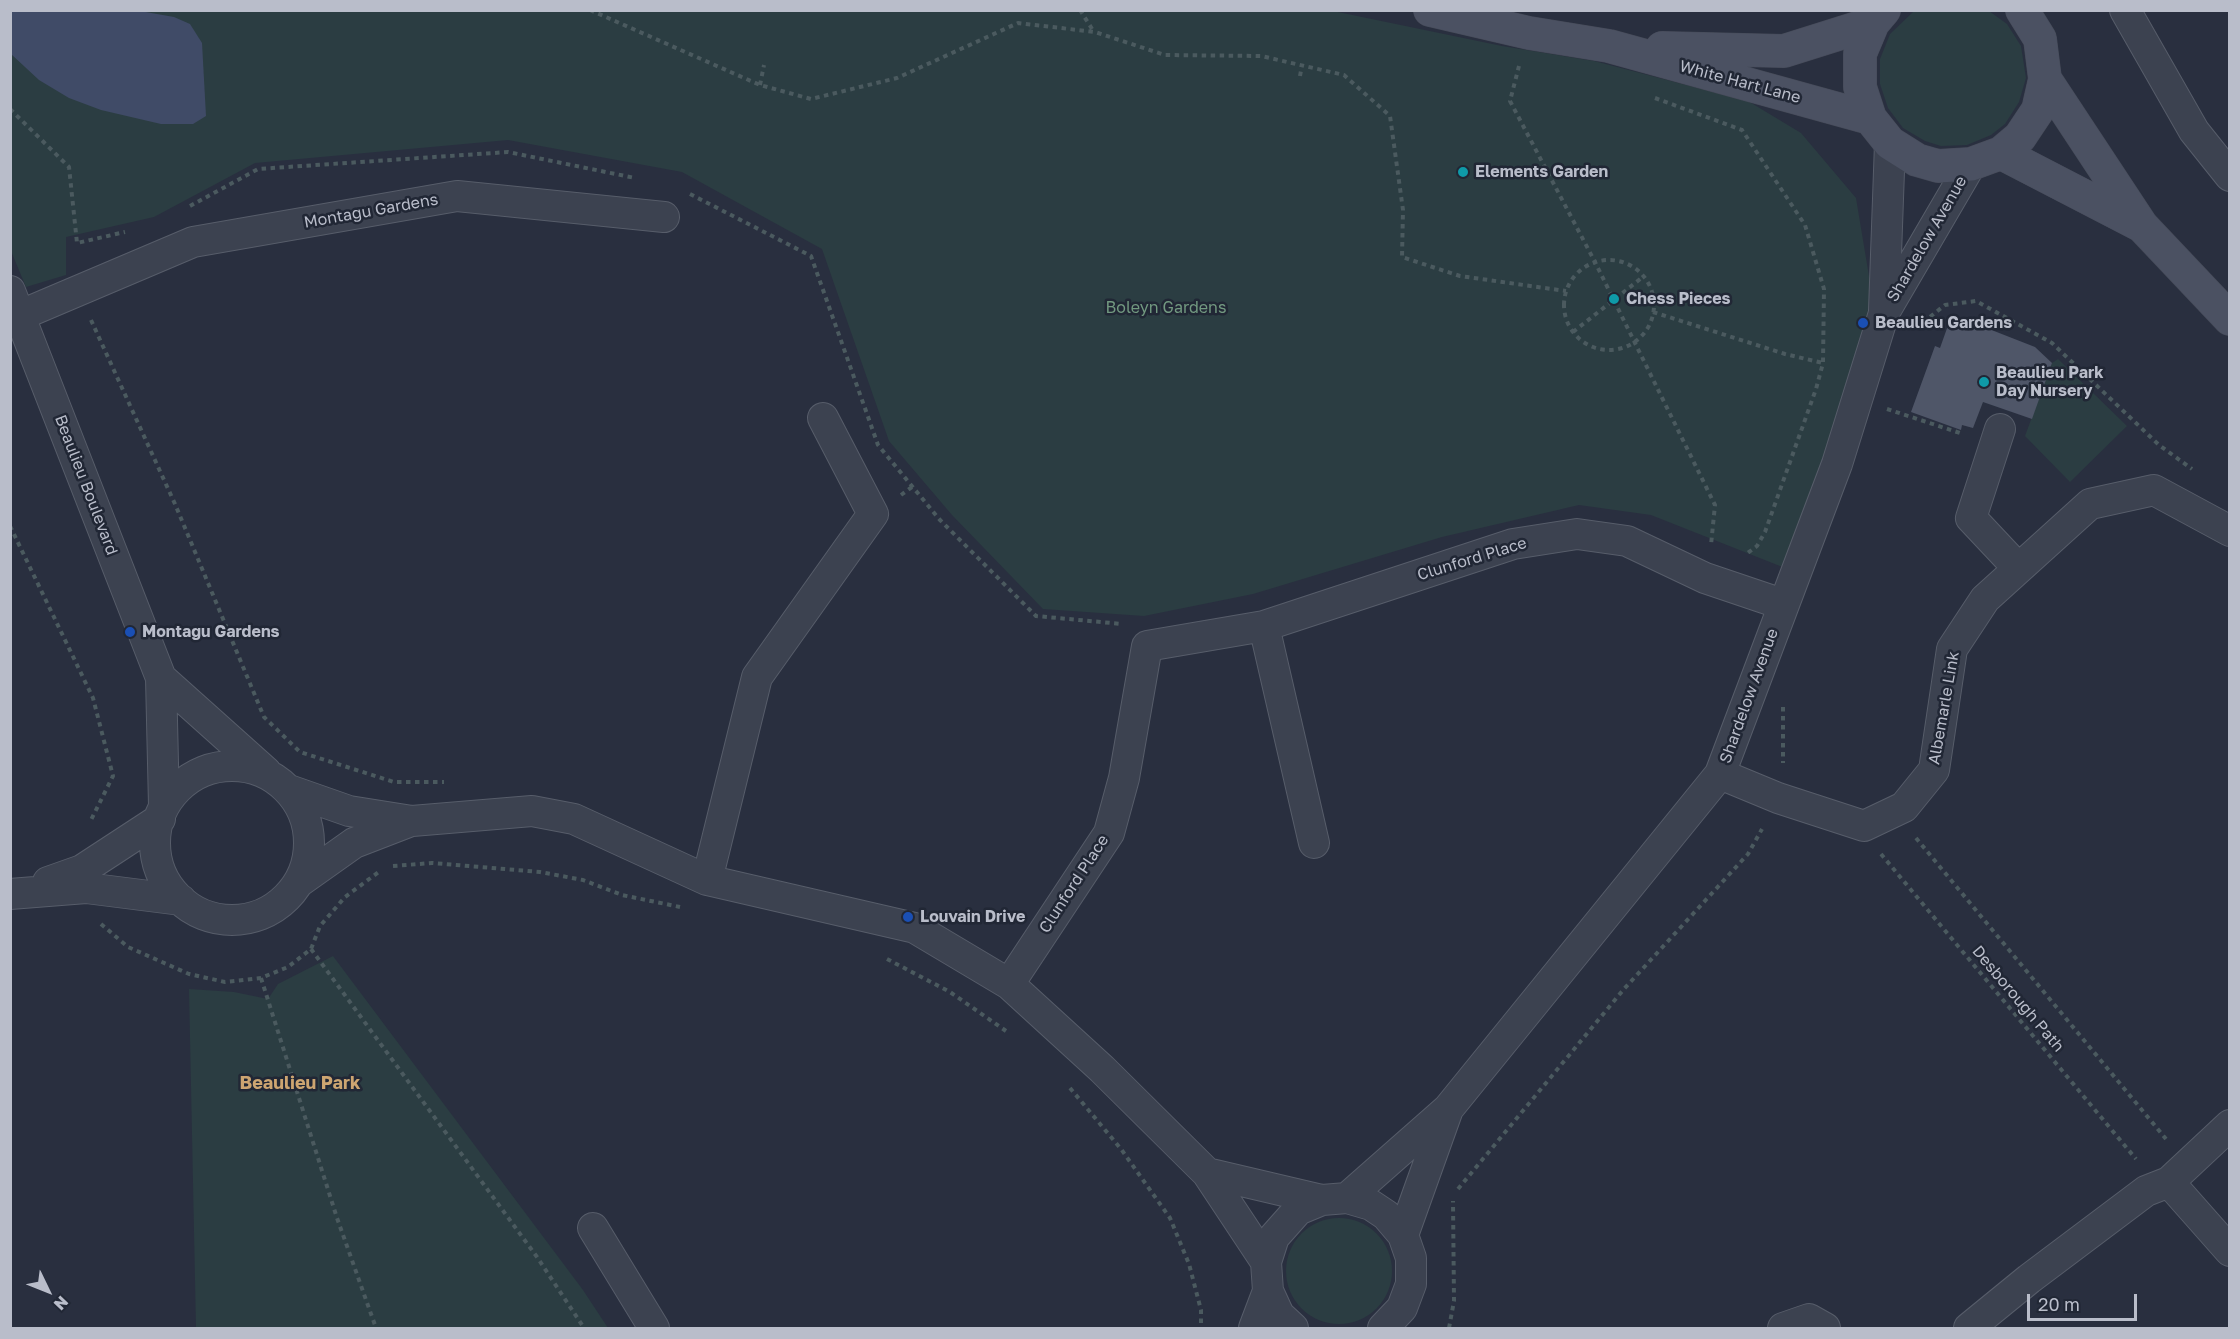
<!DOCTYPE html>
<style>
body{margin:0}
#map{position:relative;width:2240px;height:1339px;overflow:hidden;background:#292f3f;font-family:"Golos Text",sans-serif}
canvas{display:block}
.frame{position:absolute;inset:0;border:12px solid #b9bdca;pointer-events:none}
.north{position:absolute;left:18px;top:1261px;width:60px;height:60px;-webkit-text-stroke:4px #212735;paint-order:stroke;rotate:133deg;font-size:16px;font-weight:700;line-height:24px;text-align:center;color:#b9bdca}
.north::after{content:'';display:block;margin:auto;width:21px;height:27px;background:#b9bdca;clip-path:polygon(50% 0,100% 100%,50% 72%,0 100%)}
.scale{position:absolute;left:2027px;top:1294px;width:110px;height:27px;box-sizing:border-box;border:3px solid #b9bdca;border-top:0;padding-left:8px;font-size:18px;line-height:21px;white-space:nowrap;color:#b9bdca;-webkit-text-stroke:4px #212735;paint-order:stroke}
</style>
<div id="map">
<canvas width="2240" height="1339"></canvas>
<div class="frame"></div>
<div class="north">N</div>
<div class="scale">20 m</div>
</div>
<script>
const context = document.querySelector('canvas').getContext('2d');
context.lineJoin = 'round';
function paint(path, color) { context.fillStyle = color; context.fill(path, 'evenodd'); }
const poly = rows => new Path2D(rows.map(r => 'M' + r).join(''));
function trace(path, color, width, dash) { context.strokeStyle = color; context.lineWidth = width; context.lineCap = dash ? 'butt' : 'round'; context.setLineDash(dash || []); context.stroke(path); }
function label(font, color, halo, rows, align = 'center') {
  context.font = font + ' "Golos Text",sans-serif'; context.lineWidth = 5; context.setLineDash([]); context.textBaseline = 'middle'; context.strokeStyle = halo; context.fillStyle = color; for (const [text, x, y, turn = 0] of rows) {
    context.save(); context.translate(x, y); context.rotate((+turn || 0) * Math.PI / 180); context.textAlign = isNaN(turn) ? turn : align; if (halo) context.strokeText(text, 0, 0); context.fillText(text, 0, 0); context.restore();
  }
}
const green = poly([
 [10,11,1333,11,1502,46,1594,61,1748,101,1801,133,1856,198,1874,306,1790,570,1651,515,1579,505,1442,537,1253,594,1144,616,1043,609,952,515,889,441,822,249,682,172,508,140,255,163,154,217,66,237,66,275,26,287,11,251],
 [1914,11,1989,11,2007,24,2021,46,2026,78,2019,102,2005,124,1991,135,1967,145,1941,146,1925,141,1903,128,1888,108,1880,84,1880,59,1890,34],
 [2058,359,2127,426,2070,482,2025,436,2052,363],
 [333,956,583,1290,608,1328,196,1328,189,989,234,992,268,999,278,984],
 '1286 1271a53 53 0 1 1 106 0a53 53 0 1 1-106 0Z'
]);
const water = poly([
 [10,11,140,11,174,17,190,24,202,43,206,116,193,124,161,124,101,110,69,98,39,80,11,54]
]);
const building = poly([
 [1951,317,1968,324,1970,318,1989,324,1989,329,2035,347,2052,363,2032,419,1983,402,1973,428,1962,425,1961,430,1911,412,1935,346,1940,348]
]);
const path = poly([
 [590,10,760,85,811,99,897,78,1018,23,1095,32,1165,55,1261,56,1344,75,1390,116,1403,210,1402,257,1460,276,1566,291],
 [1080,10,1094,32],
 [1519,66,1510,101,1595,262,1715,505,1711,545],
 [1300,76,1302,65],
 [760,85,764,65],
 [1655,98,1742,130,1805,225,1824,289,1823,363,1816,389,1765,532,1757,546,1745,555],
 [10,109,69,167,77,243,125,232],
 [690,194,811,256,878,445,940,520,1036,616,1122,624],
 [190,206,258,169,508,152,635,178],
 '1564 305a45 45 0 1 1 90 0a45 45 0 1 1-90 0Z',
 [1653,312,1785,354,1823,363],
 [91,320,175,504,264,717,300,752,394,782,444,782],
 [1916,328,1945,305,1976,301,2052,343,2159,445,2192,469],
 [1573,332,1644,276],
 [1887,409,1963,434],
 [901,495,912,487],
 [10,526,93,698,113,776,90,822],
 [1783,707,1783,763],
 [1916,838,2166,1139],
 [1881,854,2136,1159],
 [393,866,432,863,540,872,583,880,622,895,680,907],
 [101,924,128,947,189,974,225,982,261,978,288,967,311,949,320,926,345,897,380,871],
 [311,949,537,1257,584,1328],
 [887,959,950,992,1006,1031],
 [261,978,337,1218,376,1328],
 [1070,1088,1121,1149,1170,1218,1189,1264,1201,1310,1201,1328],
 [1458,1189,1624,989,1748,854,1762,829],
 [1449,1328,1454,1301,1453,1201]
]);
const street = poly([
 [2125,10,2194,131,2230,176],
 [10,291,161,678,164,806],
 [1884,310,1890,143],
 [21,315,193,242,457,196,664,217],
 [2000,429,1971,518,2018,568],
 [1264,626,1314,843],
 [161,678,266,772],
 '155 843a77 77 0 1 1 154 0a77 77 0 1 1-154 0Z',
 [1720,774,1778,798,1864,826,1904,807,1934,770,1952,649,1985,599,2090,504,2154,490,2230,531],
 [289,790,349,811,412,821,532,811,574,819,707,880,915,928,1009,984,1102,1069,1207,1173,1266,1262],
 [707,880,757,677,873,514,823,418],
 [48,882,82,870,160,819],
 [299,882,354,843,411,821],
 [10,894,86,888,181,900],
 [1009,984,1109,833,1124,778,1147,646,1264,626,1513,544,1577,534,1627,541,1705,578,1782,604],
 [2230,1125,2169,1182,2230,1251],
 [1207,1173,1322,1200],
 [1347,1198,1448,1109,1720,774,1837,464,1884,313,1971,164],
 [593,1228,654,1328],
 [1403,1235,1447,1112],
 [1254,1328,1268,1291],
 [1293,1328,1279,1315,1268,1291,1266,1262,1274,1237,1298,1210,1322,1200,1347,1198,1371,1205,1386,1215,1403,1235,1411,1258,1411,1284,1402,1308,1383,1328],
 [1783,1328,1809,1319,1825,1328],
 [1969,1328,2029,1279,2146,1191,2169,1182]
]);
const secondary = poly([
 [1430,10,1529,33,1609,46,1870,118],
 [1884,10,1873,23,1860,54,1860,87,1870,118,1890,143,1917,160,1938,166,1971,164,2001,153,2020,137,2038,110,2045,79,2040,39,2022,10],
 [1662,48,1784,51,1873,23],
 [2045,79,2142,226,2230,319],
 [2001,153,2140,225]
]);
const markers = [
 [1463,172,6,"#0f9aa8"],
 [1614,299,6,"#0f9aa8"],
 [1863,323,6,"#1a4fb4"],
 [1984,382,6,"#0f9aa8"],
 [130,632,6,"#1a4fb4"],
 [908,917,6,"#1a4fb4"]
];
const streetNames = [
 ["White Hart Lane",1740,82,15],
 ["Montagu Gardens",371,211,-10],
 ["Shardelow Avenue",1927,239,-60],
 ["Beaulieu Boulevard",86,485,69],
 ["Clunford Place",1472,559,-17],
 ["Shardelow Avenue",1749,696,-70],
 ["Albemarle Link",1944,708,-80],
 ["Clunford Place",1074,884,-57],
 ["Desborough Path",2018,999,50]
];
const poiNames = [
 ["Elements Garden",1475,172],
 ["Chess Pieces",1626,299],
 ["Beaulieu Gardens",1875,323],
 ["Beaulieu Park",1996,373],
 ["Day Nursery",1996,391],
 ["Montagu Gardens",142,632],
 ["Louvain Drive",920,917]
];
const parkNames = [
 ["Boleyn Gardens",1166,308]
];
const neighbourhoodNames = [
 ["Beaulieu Park",300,1083]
];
paint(green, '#2b3d42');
paint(water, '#404b67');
paint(building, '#4f5668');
trace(street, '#575d6a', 32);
trace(secondary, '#464b59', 34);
trace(path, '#4b5a5f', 4, [4.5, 4.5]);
trace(street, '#3c4250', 30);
trace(secondary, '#4b5162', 33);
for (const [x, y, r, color] of markers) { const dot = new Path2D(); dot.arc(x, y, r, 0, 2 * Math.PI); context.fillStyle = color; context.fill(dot); trace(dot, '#212735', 2); }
label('16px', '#b9bdca', '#212735', streetNames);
label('bold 16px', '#b9bdca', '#212735', poiNames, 'left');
label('16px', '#729980', '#212735', parkNames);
label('bold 18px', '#cda571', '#212735', neighbourhoodNames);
</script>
